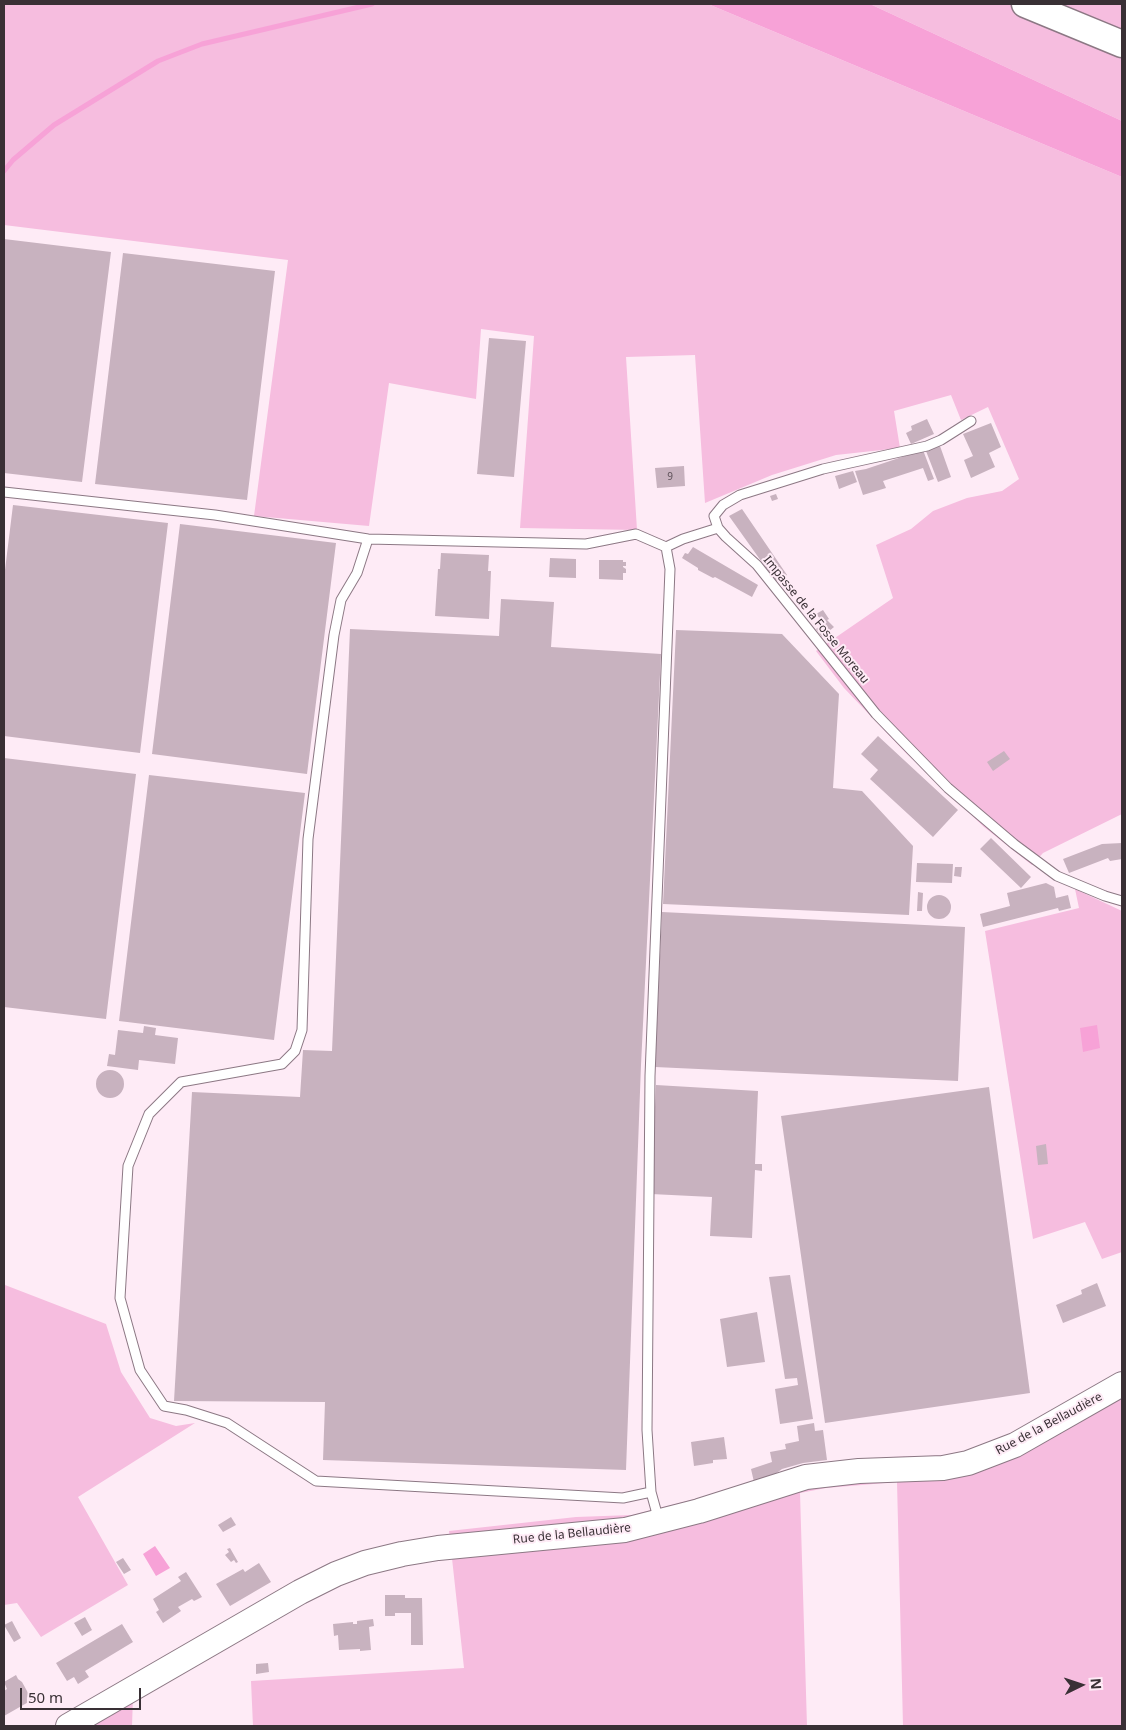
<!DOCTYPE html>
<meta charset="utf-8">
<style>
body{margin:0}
#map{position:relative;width:1126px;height:1730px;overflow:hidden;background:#feebf6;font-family:"Noto Sans",sans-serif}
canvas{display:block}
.frame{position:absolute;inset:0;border:5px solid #393035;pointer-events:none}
.north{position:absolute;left:1056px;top:1660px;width:50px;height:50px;-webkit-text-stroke:4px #feebf6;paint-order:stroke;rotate:86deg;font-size:14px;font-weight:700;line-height:20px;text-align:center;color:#393035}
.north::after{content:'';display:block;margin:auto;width:18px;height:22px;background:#393035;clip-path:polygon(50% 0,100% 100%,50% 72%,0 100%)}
.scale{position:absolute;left:20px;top:1688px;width:121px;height:22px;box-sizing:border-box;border:2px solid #393035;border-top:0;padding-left:6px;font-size:15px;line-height:18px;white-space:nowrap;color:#393035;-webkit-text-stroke:4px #feebf6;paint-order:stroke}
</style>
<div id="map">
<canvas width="1126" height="1730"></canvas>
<div class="frame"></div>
<div class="north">N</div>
<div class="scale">50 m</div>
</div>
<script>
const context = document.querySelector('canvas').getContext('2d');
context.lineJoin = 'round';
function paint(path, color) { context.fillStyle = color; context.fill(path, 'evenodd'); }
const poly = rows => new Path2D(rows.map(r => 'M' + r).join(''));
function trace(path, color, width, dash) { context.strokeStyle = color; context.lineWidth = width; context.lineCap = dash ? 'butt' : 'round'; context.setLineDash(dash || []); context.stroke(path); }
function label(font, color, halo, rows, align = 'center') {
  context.font = font + ' "Noto Sans",sans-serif'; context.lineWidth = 4; context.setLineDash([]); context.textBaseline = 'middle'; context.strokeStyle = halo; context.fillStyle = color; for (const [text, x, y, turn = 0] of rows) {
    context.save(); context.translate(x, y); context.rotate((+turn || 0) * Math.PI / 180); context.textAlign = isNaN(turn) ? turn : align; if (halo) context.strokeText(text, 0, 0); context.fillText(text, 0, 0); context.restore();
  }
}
const green = poly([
 [4,4,708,4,1122,177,1122,814,1043,853,1032,865,984,827,906,753,844,688,816,651,893,598,876,545,911,529,933,511,967,498,1002,491,1019,479,988,407,961,420,951,395,894,411,900,448,836,455,772,475,705,503,695,355,626,357,637,530,520,528,534,336,481,329,476,399,389,383,369,526,254,516,288,260,4,225],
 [870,4,1122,4,1122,121],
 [1075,889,1122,911,1122,1252,1102,1259,1085,1222,1033,1239,985,931,1079,908],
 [5,1285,106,1324,121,1372,150,1418,176,1426,195,1423,78,1497,128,1585,41,1637,17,1603,4,1605,4,1288],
 [1122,1375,1122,1726,903,1726,897,1482,826,1488,800,1493,807,1726,253,1726,251,1681,464,1668,449,1531,576,1517,632,1515,832,1464,890,1457,959,1455,1035,1423],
 [133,1697,132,1726,81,1726]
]);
const water = poly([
 [708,4,870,4,1122,121,1122,177],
 [1097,1025,1100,1048,1083,1052,1080,1028],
 [155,1546,170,1568,156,1576,143,1554]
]);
const stream = poly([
 [4,171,13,160,54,125,158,61,202,44,372,4]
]);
const building = poly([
 [4,239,111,252,82,482,4,473],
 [123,253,275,271,247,500,95,484],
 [489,338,526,341,514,477,477,474],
 [927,419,934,434,911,444,906,433,912,430,911,426],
 [991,423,1001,447,989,453,995,467,971,478,964,460,973,456,963,434],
 [940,446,951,477,938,482,926,451],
 [923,450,934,479,928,481,923,468,883,481,886,488,863,495,855,471,866,469],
 [684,466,685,486,657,488,655,468],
 [853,471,857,482,839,489,835,476],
 [776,494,778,499,772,501,770,496],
 [13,505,168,523,140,753,4,736,4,578],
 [742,509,787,575,776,582,729,516],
 [180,524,336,543,307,774,152,754],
 [693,547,758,585,752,597,715,577,713,578,698,570,698,568,682,558,685,553,688,554],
 [441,553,489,555,488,571,491,571,489,619,435,616,438,569,440,569],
 [550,558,576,559,576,578,549,577],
 [599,560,623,560,623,562,626,562,626,566,623,566,623,567,626,569,626,573,623,573,623,580,599,579],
 [501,599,554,602,551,647,661,654,641,1065,626,1470,323,1460,325,1402,174,1401,192,1092,300,1097,303,1050,332,1051,350,629,499,636],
 [823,610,829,619,827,620,834,627,822,637,816,629,824,623,816,614],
 [676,630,782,634,839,694,833,788,862,791,913,846,909,915,663,904],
 [878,736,958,810,933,837,870,779,878,770,861,754],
 [1004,751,1010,759,993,771,987,762],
 [4,758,136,774,106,1019,4,1007],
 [149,775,305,793,274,1040,119,1021],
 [991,838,1031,877,1021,888,980,849],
 [1122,843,1122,859,1110,861,1108,858,1069,873,1063,859,1102,844],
 [917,863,953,864,952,883,916,882],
 [955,867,962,867,961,877,954,876],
 [1046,883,1054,887,1056,898,1068,895,1071,908,1059,911,1058,908,983,927,980,914,1010,906,1007,893],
 [918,892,923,893,922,911,917,911],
 '927 907a12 12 0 1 1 24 0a12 12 0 1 1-24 0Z',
 [662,912,965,927,958,1081,655,1067],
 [144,1026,156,1028,155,1035,178,1038,175,1064,139,1060,138,1070,107,1066,109,1054,115,1055,118,1030,143,1033],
 '96 1084a14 14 0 1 1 28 0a14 14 0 1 1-28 0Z',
 [656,1085,758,1091,755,1164,762,1164,762,1171,755,1170,752,1238,710,1236,712,1197,651,1194],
 [989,1087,1030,1393,825,1423,781,1116],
 [1046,1144,1048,1164,1038,1165,1036,1146],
 [790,1275,813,1419,780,1424,775,1389,798,1385,797,1378,785,1379,769,1277],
 [1097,1283,1106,1306,1063,1323,1056,1305,1082,1294,1081,1290],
 [757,1312,765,1362,727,1367,720,1319],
 [814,1423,815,1431,823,1430,827,1460,803,1463,782,1469,774,1475,754,1482,751,1469,772,1462,770,1452,786,1449,785,1444,799,1441,797,1426],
 [724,1437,727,1459,713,1460,713,1463,694,1466,691,1442],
 [231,1517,236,1525,223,1532,218,1525],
 [230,1548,238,1562,236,1563,234,1560,231,1562,225,1555,229,1552,227,1549],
 [123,1558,131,1570,124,1574,116,1562],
 [259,1563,271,1582,230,1606,216,1584,243,1569,245,1572],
 [186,1572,202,1597,194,1601,192,1599,178,1607,181,1611,163,1623,156,1612,159,1610,153,1599,181,1581,178,1577],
 [385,1595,405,1595,405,1598,422,1598,423,1645,411,1645,411,1613,395,1613,395,1616,385,1616],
 [85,1617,92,1630,82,1636,74,1623],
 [373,1619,374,1626,369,1627,371,1650,360,1651,360,1649,339,1650,338,1635,334,1636,333,1624,353,1622,353,1624,357,1624,357,1621],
 [12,1621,21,1638,14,1642,4,1625],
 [122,1624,133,1642,85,1671,89,1677,78,1684,74,1677,67,1681,56,1663],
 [268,1663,269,1672,256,1674,256,1664],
 [16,1675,18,1679,22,1682,32,1700,4,1716,4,1691,7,1689,4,1682]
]);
const service = poly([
 [971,421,941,440,927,446,823,469,740,495,723,505,714,516,718,528,726,537,757,565,876,714,948,788,1014,844,1057,876,1105,896,1122,901],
 [4,492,215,515,368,539,586,544,636,534,666,547,683,539,718,528],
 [368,539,357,573,341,600,334,635,308,839,302,1030,295,1051,282,1064,181,1082,149,1114,128,1166,120,1298,140,1370,164,1406,186,1410,227,1423,316,1481,623,1498,651,1492],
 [659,1521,651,1492,647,1430,650,1076,670,569,666,547]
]);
const tertiary = poly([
 [68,1726,300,1592,336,1574,365,1563,402,1554,438,1548,625,1530,699,1511,806,1477,859,1471,943,1468,968,1463,1015,1445,1122,1384]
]);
const secondary = poly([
 [1025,4,1122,44]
]);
const numberNames = [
 ["9",670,477]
];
const streetNames = [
 ["Impasse de la Fosse Moreau",816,620,51],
 ["Rue de la Bellaudière",1049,1424,-28],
 ["Rue de la Bellaudière",572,1534,-6]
];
paint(green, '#f6bddf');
paint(water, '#f7a2d7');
trace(stream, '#f7a2d7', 5);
paint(building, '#c8b2bf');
trace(service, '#8c7884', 11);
trace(tertiary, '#8c7884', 26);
trace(secondary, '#8c7884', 29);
trace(service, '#fff', 9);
trace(tertiary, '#fff', 24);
trace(secondary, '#fff', 26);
label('10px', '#5d5058', null, numberNames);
label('12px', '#393035', '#feebf6', streetNames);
</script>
